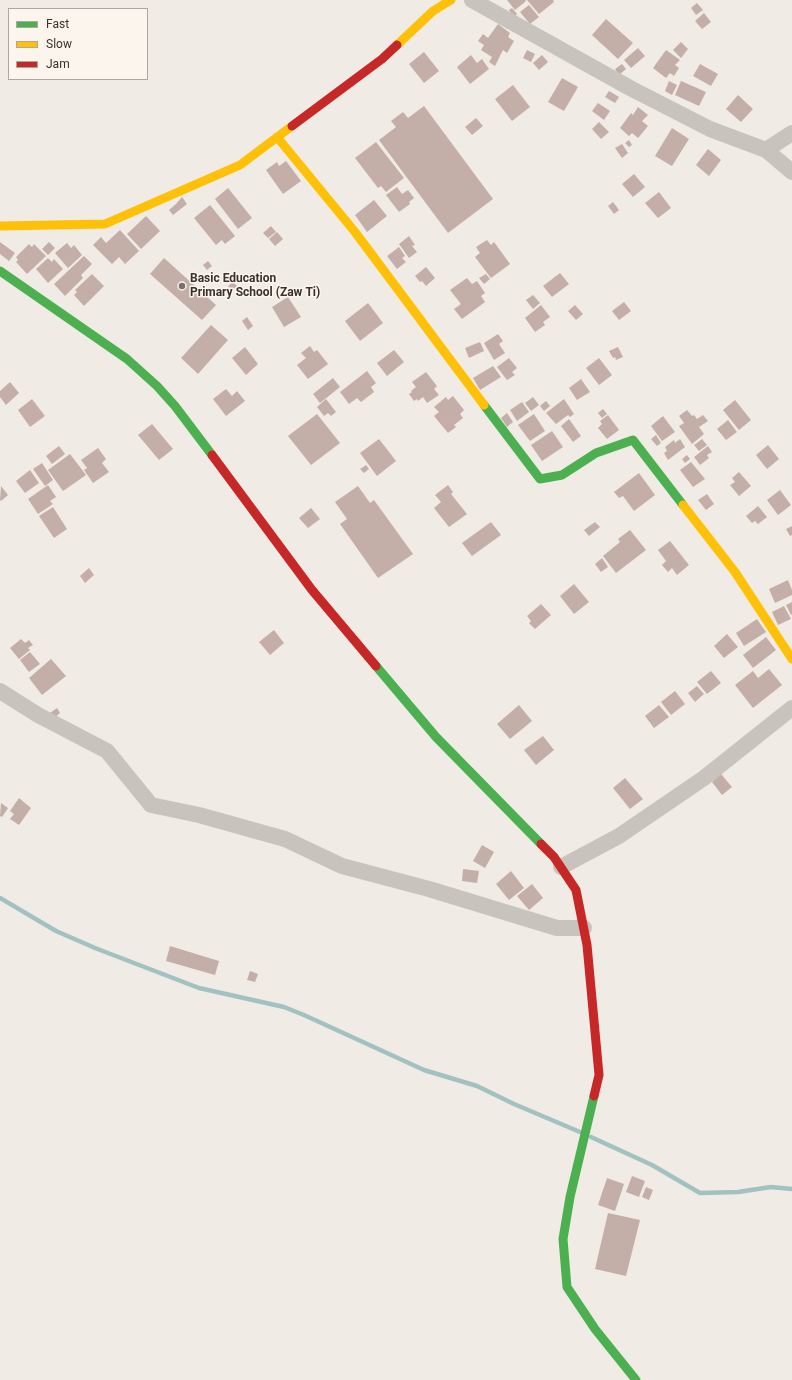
<!DOCTYPE html>
<style>
body{margin:0}
#map{position:relative;width:792px;height:1380px;overflow:hidden;background:#f0ebe5;font-family:Roboto,sans-serif}
canvas{display:block}
.legend{position:absolute;left:8px;top:8px;width:140px;height:72px;box-sizing:border-box;background:#fbf5ee;border:1px solid #aea6a0;margin:0;padding:5px 7px;list-style:none;font-size:12px;color:#3b302b}
.legend li{display:flex;align-items:center;gap:8px;height:20px}
.legend b{width:20px;border:1px solid #aea6a0}
</style>
<div id="map">
<canvas width="792" height="1380"></canvas>
<ul class="legend">
<li><b style="height:5px;background:#4caf50"></b>Fast</li>
<li><b style="height:5px;background:#ffc107"></b>Slow</li>
<li><b style="height:5px;background:#c62828"></b>Jam</li>
</ul>
</div>
<script>
const context = document.querySelector('canvas').getContext('2d');
context.lineJoin = 'round';
const poly = rows => new Path2D(rows.map(r => 'M' + r).join(''));
function trace(path, color, width, dash) { context.strokeStyle = color; context.lineWidth = width; context.lineCap = dash ? 'butt' : 'round'; context.setLineDash(dash || []); context.stroke(path); }
function paint(path, color) { context.fillStyle = color; context.fill(path, 'evenodd'); }
function label(font, color, halo, rows, align = 'center') {
  context.font = font + ' Roboto,sans-serif'; context.lineWidth = 3; context.setLineDash([]); context.textBaseline = 'middle'; context.strokeStyle = halo; context.fillStyle = color; for (const [text, x, y, turn = 0] of rows) {
    context.save(); context.translate(x, y); context.rotate((+turn || 0) * Math.PI / 180); context.textAlign = isNaN(turn) ? turn : align; if (halo) context.strokeText(text, 0, 0); context.fillText(text, 0, 0); context.restore();
  }
}
const stream = poly([
 [0,898,56,931,95,948,199,988,284,1007,304,1015,424,1070,477,1086,514,1104,580,1132],
 [591,1137,652,1165,700,1193,738,1192,771,1187,792,1189]
]);
const building = poly([
 [507,0,525,0,526,1,515,10],
 [527,0,553,0,554,2,539,14],
 [697,3,703,10,696,15,691,8],
 [529,5,539,17,530,24,520,12],
 [512,8,517,14,514,17,509,10],
 [704,13,711,22,702,29,695,21],
 [606,19,633,43,618,59,592,35],
 [498,24,510,33,508,37,514,41,507,53,503,50,495,66,489,62,492,57,481,50,484,45,478,41,483,34,488,38],
 [681,42,688,49,681,58,673,50],
 [638,48,645,56,631,68,624,60],
 [527,50,535,54,531,62,523,58],
 [666,50,680,60,675,65,679,68,674,76,670,73,666,78,653,68],
 [424,52,439,71,424,83,409,64],
 [471,55,477,63,482,59,489,69,470,84,457,67],
 [542,55,548,62,539,70,533,63],
 [622,64,626,69,619,75,615,69],
 [700,64,718,74,711,86,693,76],
 [562,78,578,87,564,111,548,102],
 [669,81,677,85,672,95,665,91],
 [681,81,706,92,699,106,675,95],
 [513,85,530,107,512,121,495,99],
 [609,91,619,97,615,103,605,97],
 [738,95,753,109,741,122,726,109],
 [598,103,610,111,604,120,592,111],
 [424,106,493,199,448,233,379,140,396,127,391,121,403,112,408,118],
 [638,107,648,115,642,121,648,126,638,138,632,133,629,136,620,128,631,113,633,115],
 [476,118,483,126,472,135,465,127],
 [599,122,609,132,601,139,592,129],
 [672,128,689,139,672,166,655,156],
 [629,140,632,145,629,147,625,143],
 [376,142,404,178,386,192,381,186,378,188,355,158],
 [622,144,628,153,622,158,615,148],
 [708,149,721,160,709,176,696,165],
 [286,161,301,181,283,194,266,170,277,162,279,166],
 [634,174,645,187,633,197,622,184],
 [397,187,402,194,408,190,414,198,409,202,410,204,399,212,386,195],
 [228,188,252,218,238,229,215,199],
 [659,192,671,208,658,218,645,203],
 [182,197,187,204,173,215,169,210,176,204],
 [374,200,387,216,367,232,355,215],
 [613,202,619,210,614,214,608,206],
 [210,205,235,236,225,244,222,240,216,245,194,218],
 [146,216,160,231,141,249,127,234],
 [271,226,276,232,268,238,263,233],
 [120,230,139,251,125,264,119,257,112,264,93,245,101,237,106,243],
 [277,232,283,239,275,246,269,239],
 [409,236,415,245,412,246,417,252,409,258,399,244],
 [487,240,491,245,494,242,510,264,491,278,475,257,480,253,476,247],
 [0,242,15,253,9,261,0,254],
 [49,242,55,248,48,255,42,249],
 [67,243,71,248,74,245,82,255,68,268,55,253],
 [29,244,32,247,34,244,46,256,27,274,16,262,18,260,16,257],
 [399,247,405,256,402,258,406,262,397,269,387,256],
 [84,256,92,264,81,275,83,278,65,296,54,284],
 [48,258,52,262,54,259,63,269,48,283,36,269],
 [164,258,216,305,202,320,150,274],
 [208,261,212,266,207,270,203,265],
 [426,267,435,278,426,286,422,281,420,282,415,276],
 [560,273,569,284,552,297,543,286],
 [92,274,104,286,84,306,74,295,77,292,75,290],
 [486,274,490,279,484,284,479,278],
 [214,275,218,279,213,283,209,279],
 [467,278,472,284,477,281,485,293,481,296,485,302,462,319,454,309,461,304,450,290],
 [233,282,237,286,232,290,228,286],
 [533,295,540,303,533,309,526,300],
 [288,297,301,317,284,327,272,307],
 [624,302,631,311,619,320,612,311],
 [368,303,383,323,360,341,345,321],
 [541,305,550,317,543,322,545,325,535,332,525,318],
 [575,305,583,314,576,320,568,311],
 [247,317,253,326,248,330,242,321],
 [211,325,228,340,198,374,181,358],
 [498,334,503,341,499,344,505,353,494,360,484,343],
 [480,342,484,351,469,358,465,348],
 [310,346,314,352,317,350,328,364,308,379,297,365,306,358,301,353],
 [245,347,258,364,246,375,232,358],
 [618,347,623,357,616,360,615,357,613,358,609,351],
 [394,350,404,362,387,376,377,363],
 [509,358,517,368,512,372,515,375,507,380,497,367],
 [599,358,612,375,599,385,586,368],
 [493,366,501,377,480,390,473,378],
 [367,371,376,383,371,387,374,392,361,402,357,398,349,404,340,392],
 [426,372,437,386,434,389,439,395,427,403,423,397,418,401,417,399,414,401,409,394,412,392,411,391,416,387,412,382],
 [333,378,340,387,320,403,313,394],
 [581,379,590,392,577,400,569,388],
 [10,382,19,393,6,405,0,397,0,391],
 [226,389,232,396,237,391,245,401,226,416,213,399],
 [453,396,464,410,460,414,463,418,454,425,456,427,448,433,434,416,439,412,434,407,446,397,448,400],
 [533,397,539,405,531,411,525,403],
 [32,399,45,416,30,427,18,410],
 [326,399,336,412,331,416,328,413,324,416,317,407],
 [564,399,574,414,570,417,568,415,556,424,546,413],
 [735,400,751,420,739,430,723,410],
 [546,401,550,406,544,411,540,406],
 [522,402,529,412,517,421,510,410],
 [603,409,607,414,602,418,598,413],
 [687,410,692,416,694,415,697,419,703,415,708,421,699,427,704,434,692,444,679,426,684,423,679,416],
 [507,413,513,422,507,427,501,418],
 [317,414,340,443,311,465,288,436],
 [534,414,545,431,530,441,518,425],
 [608,415,619,430,607,439,598,428,602,424,600,421],
 [663,416,675,432,662,441,651,426],
 [569,419,581,436,573,442,561,426],
 [728,420,737,432,726,440,717,429],
 [152,424,173,449,159,460,138,435],
 [552,431,563,447,542,461,531,445],
 [656,435,661,443,657,446,651,439],
 [379,439,396,461,377,476,360,453],
 [680,439,685,447,668,460,664,453,667,451,665,447,674,440,675,443],
 [702,439,707,445,699,451,694,445],
 [768,445,779,459,767,469,756,455],
 [59,446,65,454,52,464,46,456],
 [708,446,712,452,707,455,709,458,700,465,694,457],
 [98,448,106,459,102,463,109,472,93,483,84,470,87,468,81,460],
 [70,454,86,475,63,491,48,470],
 [687,455,690,459,685,463,682,459],
 [691,462,705,479,693,487,680,470],
 [42,463,53,480,45,486,33,469],
 [366,465,369,469,364,473,360,469],
 [30,470,39,483,25,493,16,481],
 [739,472,751,486,739,496,730,485,735,482,732,478],
 [639,473,655,495,634,511,623,496,619,498,614,492],
 [48,485,56,497,50,501,53,504,38,514,28,499],
 [448,485,453,492,451,494,467,514,449,527,434,508,441,502,435,495],
 [1,486,8,495,1,501,0,500],
 [358,486,370,503,374,500,413,554,378,578,340,524,347,519,335,502],
 [780,490,791,505,778,515,767,500],
 [707,494,714,504,706,510,698,500],
 [758,506,767,517,758,524,755,521,752,523,746,516],
 [53,507,67,529,54,538,39,516],
 [311,508,320,519,308,528,299,518],
 [491,522,501,535,472,556,462,543],
 [595,522,600,527,589,536,584,530],
 [792,526,792,535,790,536,786,529],
 [630,530,646,550,616,573,603,556,620,542,618,539],
 [670,541,689,565,677,575,672,568,668,572,662,565,666,561,658,550],
 [602,558,608,567,601,572,595,564],
 [89,568,94,575,85,583,80,576],
 [788,580,792,590,792,595,775,603,769,589],
 [574,584,589,602,574,614,560,596],
 [792,602,792,614,791,615,786,605],
 [541,604,551,615,535,629,529,623,531,621,527,616],
 [784,606,791,619,778,625,772,612],
 [757,619,766,632,744,646,736,633],
 [274,630,284,643,270,655,259,642],
 [727,634,738,647,724,658,714,646],
 [766,637,776,650,753,668,743,655],
 [21,639,25,643,29,640,33,645,28,648,30,650,19,659,10,648],
 [30,652,40,664,29,672,20,660],
 [51,659,66,676,42,695,29,678],
 [769,669,782,685,753,708,735,685,753,671,758,678],
 [711,671,721,683,707,694,697,682],
 [697,686,704,694,695,702,688,693],
 [675,691,685,704,671,715,661,702],
 [519,705,532,721,510,739,497,724],
 [659,705,669,717,654,728,645,716],
 [57,708,60,713,54,718,50,713],
 [543,736,554,750,536,765,524,750],
 [721,774,732,787,722,795,712,782],
 [625,778,643,799,630,809,613,788],
 [19,798,31,808,19,825,10,819,14,814,10,811],
 [1,803,8,808,2,817,0,816],
 [482,845,494,852,485,868,473,861],
 [463,869,479,871,477,883,462,881],
 [511,871,524,888,509,900,496,884],
 [532,884,543,898,529,910,517,896],
 [170,946,219,961,215,975,166,961],
 [250,971,258,974,255,982,247,980],
 [632,1176,645,1181,639,1197,626,1192],
 [607,1178,624,1184,615,1211,598,1205],
 [646,1187,653,1190,649,1200,642,1197],
 [608,1213,640,1220,626,1276,595,1269]
]);
const street = poly([
 [472,0,630,88,710,129,766,150,792,172],
 [766,150,792,133],
 [0,691,38,715,107,751,151,805,199,815,285,839,342,866,429,889,557,928,584,928],
 [561,867,619,836,704,778,792,708]
]);
const fast = poly([
 [0,271,127,359,157,386,175,406,212,455],
 [484,405,540,479,562,475,596,453,633,440,683,505],
 [376,666,436,737,541,844],
 [594,1096,570,1197,563,1239,567,1287,595,1329,636,1380]
]);
const slow = poly([
 [397,45,433,11,451,0],
 [277,137,355,232,484,405],
 [0,226,105,224,240,165,292,126],
 [683,505,735,572,792,659]
]);
const jam = poly([
 [292,126,382,59,397,45],
 [212,455,312,590,376,666],
 [541,844,554,857,576,890,587,945,599,1075,594,1096]
]);
const markers = [
 [182,286,4,"#7a716c"]
];
const poiNames = [
 ["Basic Education",190,279],
 ["Primary School (Zaw Ti)",190,293]
];
trace(stream, '#a1c2c1', 4.5);
paint(building, '#c3afa7');
trace(street, '#c9c3be', 16);
trace(fast, '#4caf50', 9);
trace(slow, '#ffc107', 9);
trace(jam, '#c62828', 9);
for (const [x, y, r, color] of markers) { const dot = new Path2D(); dot.arc(x, y, r, 0, 2 * Math.PI); context.fillStyle = color; context.fill(dot); trace(dot, '#fbf5ee', 1.5); }
label('bold 12px', '#3b302b', '#fbf5ee', poiNames, 'left');
</script>
